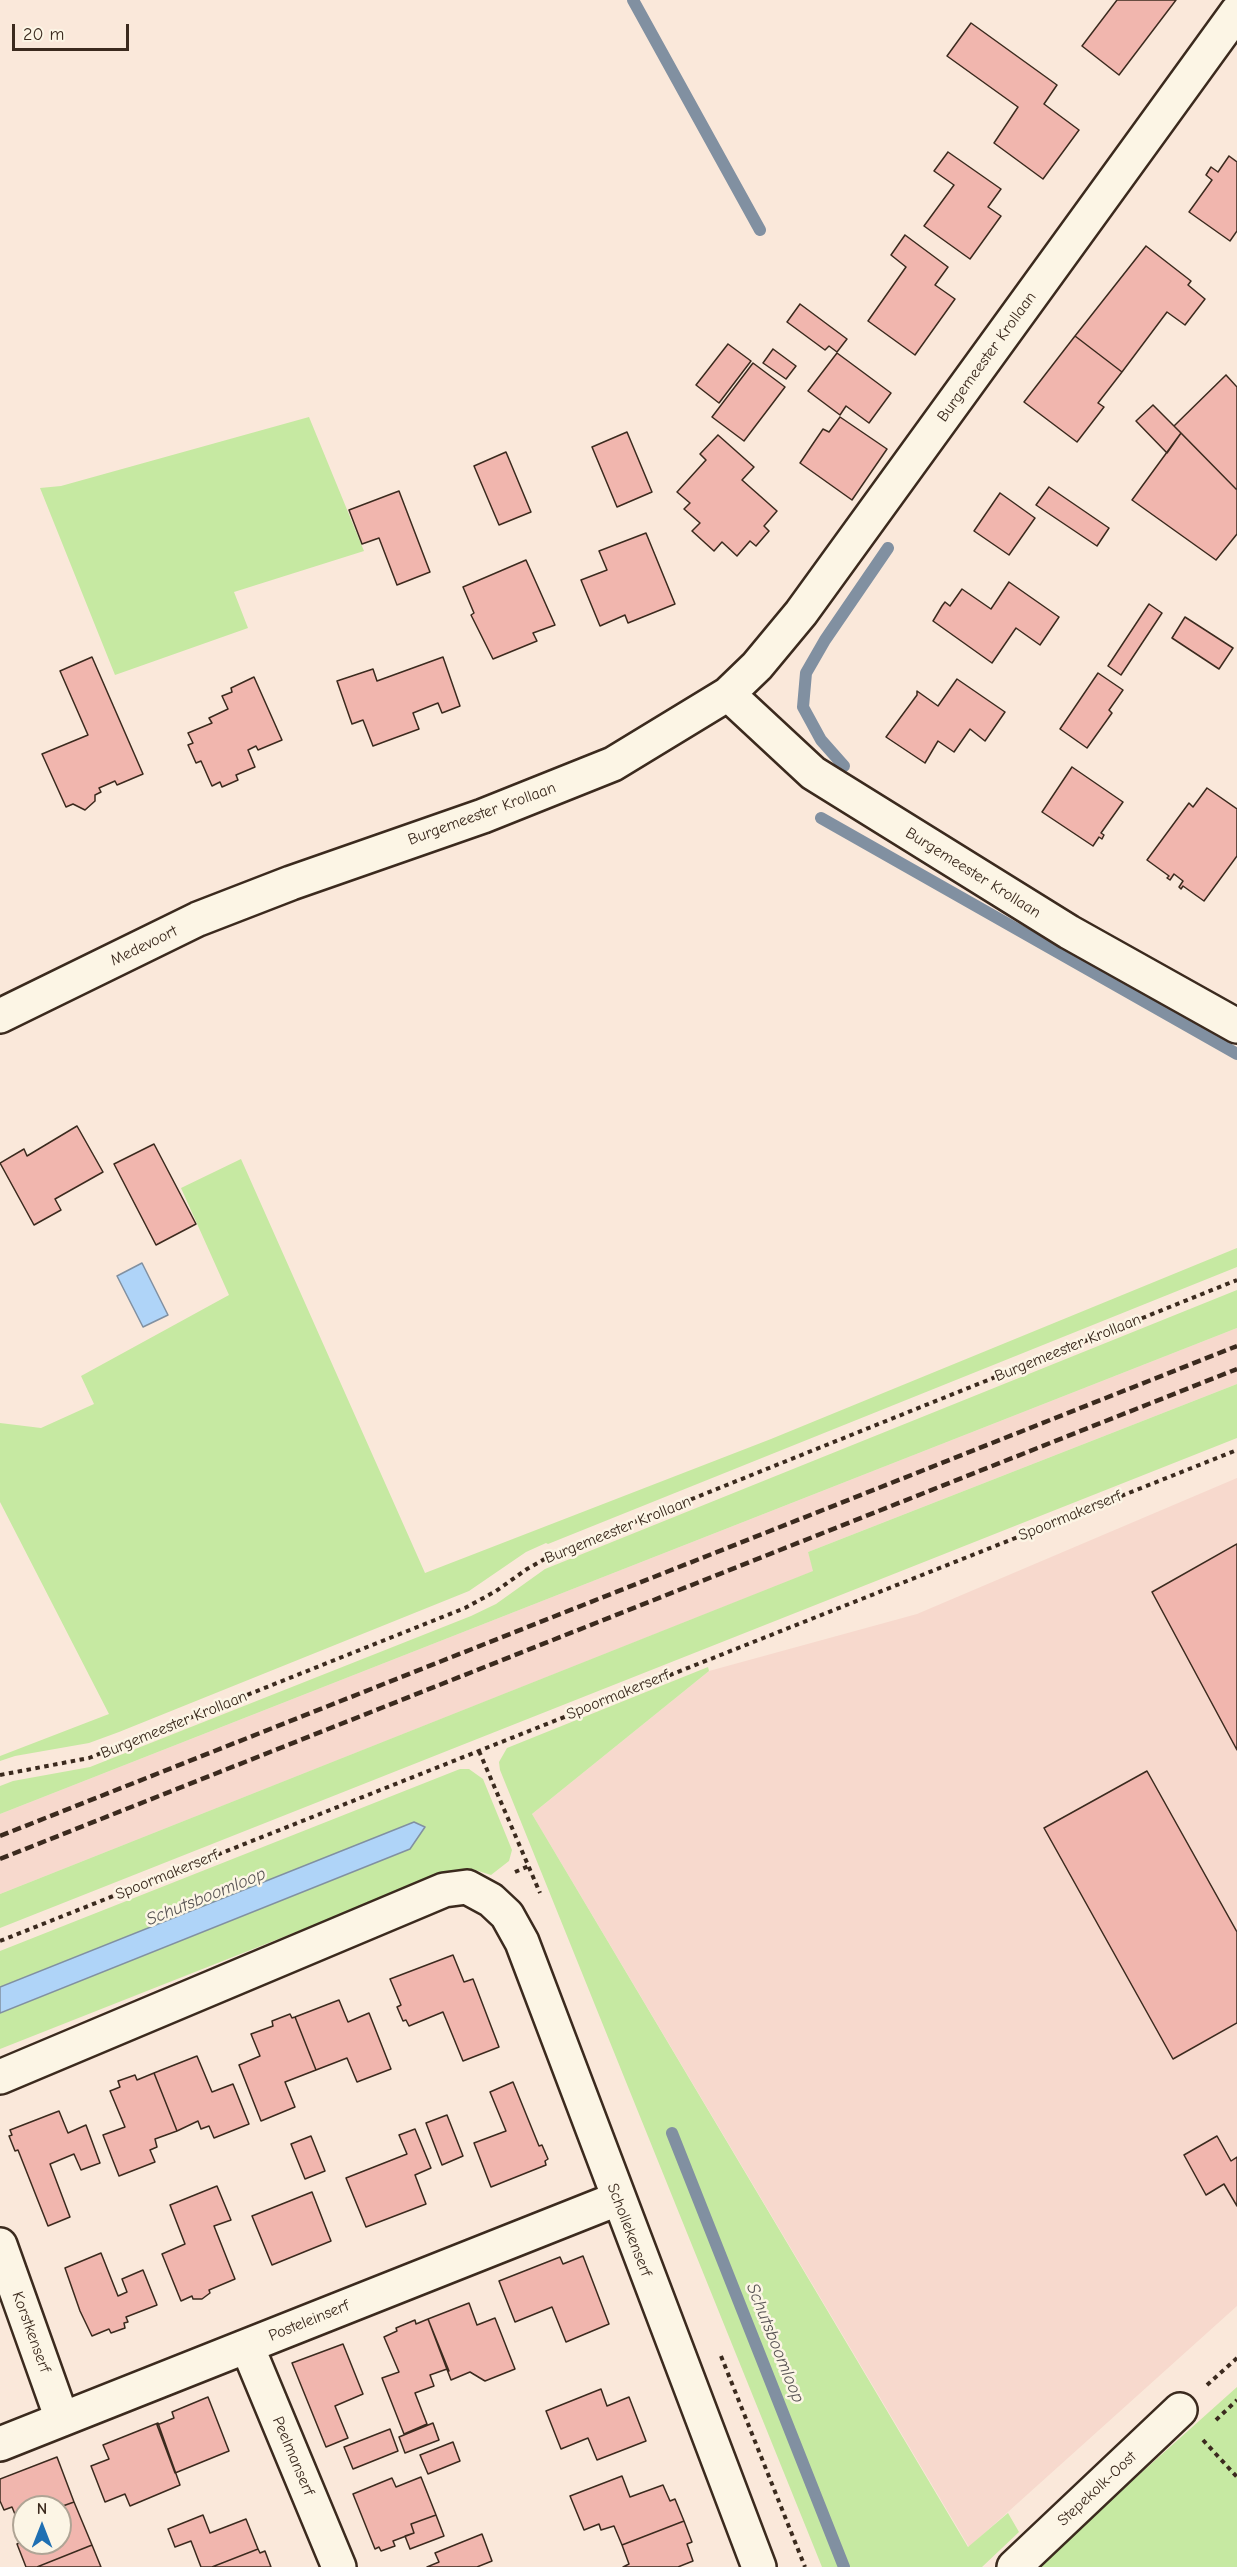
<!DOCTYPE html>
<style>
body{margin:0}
#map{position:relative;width:1237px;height:2567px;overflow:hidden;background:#fae8da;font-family:"Comic Neue",sans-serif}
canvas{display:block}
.north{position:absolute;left:12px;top:2495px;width:60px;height:60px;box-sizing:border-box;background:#fcf5e5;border:2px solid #afa495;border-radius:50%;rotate:0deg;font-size:16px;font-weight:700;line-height:24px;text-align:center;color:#3b2a1e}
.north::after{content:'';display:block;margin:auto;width:21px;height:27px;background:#1f6fb2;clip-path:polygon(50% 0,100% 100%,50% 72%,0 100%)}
.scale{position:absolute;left:12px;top:24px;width:117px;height:27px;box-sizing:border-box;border:3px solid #3b2a1e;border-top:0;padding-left:8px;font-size:18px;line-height:21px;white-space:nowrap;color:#3b2a1e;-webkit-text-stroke:4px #fcf5e5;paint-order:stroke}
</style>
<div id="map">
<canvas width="1237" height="2567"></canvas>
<div class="north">N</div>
<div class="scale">20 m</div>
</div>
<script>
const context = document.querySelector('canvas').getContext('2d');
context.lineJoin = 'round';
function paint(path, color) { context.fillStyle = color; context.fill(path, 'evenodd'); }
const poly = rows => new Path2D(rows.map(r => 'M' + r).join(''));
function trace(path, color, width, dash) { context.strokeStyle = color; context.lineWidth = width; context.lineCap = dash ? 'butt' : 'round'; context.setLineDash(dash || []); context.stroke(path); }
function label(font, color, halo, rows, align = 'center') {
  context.font = font + ' "Comic Neue",sans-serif'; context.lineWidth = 5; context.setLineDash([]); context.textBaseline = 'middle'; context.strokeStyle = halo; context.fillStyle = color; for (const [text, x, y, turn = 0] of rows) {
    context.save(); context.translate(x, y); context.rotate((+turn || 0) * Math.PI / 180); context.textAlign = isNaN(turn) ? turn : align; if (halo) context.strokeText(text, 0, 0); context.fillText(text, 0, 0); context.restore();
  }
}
const built = poly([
 [1237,1328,1237,1384,808,1552,814,1571,0,1894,0,1814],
 [1237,1478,1237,2306,969,2547,532,1814,709,1671,917,1614]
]);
const green = poly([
 [309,417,364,551,234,592,248,628,115,675,40,488,61,486],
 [241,1159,425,1573,771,1439,1237,1248,1237,1267,548,1544,546,1543,526,1552,469,1591,119,1732,89,1743,15,1756,0,1761,0,1756,109,1714,0,1502,0,1423,41,1428,94,1404,81,1376,229,1295,181,1188],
 [1237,1290,1237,1328,0,1814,0,1786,13,1781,90,1767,471,1616,496,1604,545,1569],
 [1237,1384,1237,1438,0,1928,0,1894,813,1571,808,1552],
 [708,1667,709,1671,532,1814,968,2547,1008,2513,1019,2532,982,2567,822,2567,500,1770,499,1762,507,1748],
 [460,1769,469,1769,483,1779,512,1850,509,1861,491,1875,472,1869,448,1872,0,2049,0,2013,410,1849,424,1827,414,1822,0,1987,0,1951],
 [1237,2387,1237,2567,1038,2567,1142,2472]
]);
const water = poly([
 [142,1263,168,1315,143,1327,117,1276,142,1263],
 [414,1822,425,1827,410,1849,0,2013,0,1987,414,1822]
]);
const stream = poly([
 [633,0,760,230],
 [844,766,821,740,803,707,806,673,825,640,888,548],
 [821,818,1237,1054],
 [672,2133,844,2567]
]);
const building = poly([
 [1117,0,1176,0,1119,75,1082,46,1117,0],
 [971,23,1057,85,1044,104,1079,130,1043,179,994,143,1018,107,947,56,971,23],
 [948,152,1001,189,988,207,1001,216,970,259,924,226,954,185,934,171,948,152],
 [1229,156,1237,162,1237,231,1230,241,1189,212,1212,180,1206,175,1211,167,1218,172,1229,156],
 [905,235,948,267,935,285,955,299,915,355,868,321,906,267,891,255,905,235],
 [1146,246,1191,281,1188,285,1205,299,1185,325,1167,312,1122,372,1075,336,1146,246],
 [800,304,847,339,837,352,829,346,825,350,787,322,800,304],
 [1075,336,1122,372,1098,403,1104,407,1077,442,1024,402,1075,336],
 [728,344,751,361,719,403,696,385,728,344],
 [773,349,796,366,786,379,763,363,773,349],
 [837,353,891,393,869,423,846,406,840,415,808,391,837,353],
 [753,363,785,387,744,441,712,417,753,363],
 [1226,375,1237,387,1237,490,1174,426,1226,375],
 [1153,405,1181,433,1167,453,1136,421,1153,405],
 [840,417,887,449,852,500,800,463,823,429,829,432,840,417],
 [627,432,652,492,617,507,592,447,627,432],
 [1181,433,1237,490,1237,534,1216,560,1132,500,1181,433],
 [718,435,754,467,742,480,777,511,764,526,769,531,756,546,750,541,737,556,722,542,714,551,692,531,700,523,684,509,690,503,677,492,706,460,700,454,718,435],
 [506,452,531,512,499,525,474,466,506,452],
 [1049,487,1109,528,1097,546,1036,505,1049,487],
 [399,491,430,572,397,585,379,538,362,544,349,510,399,491],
 [1000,493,1035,518,1009,555,974,531,1000,493],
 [646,533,675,604,628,623,625,615,600,626,581,580,607,570,599,551,646,533],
 [526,560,555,625,533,633,537,641,493,659,471,615,474,613,463,587,526,560],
 [1009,582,1059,617,1040,645,1016,628,992,663,933,621,942,606,945,602,950,606,962,589,991,609,1009,582],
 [1149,604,1162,613,1121,675,1108,666,1149,604],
 [1185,617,1233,648,1219,669,1172,638,1185,617],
 [92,657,143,774,117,785,115,781,99,788,101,792,95,795,95,801,85,810,73,804,66,807,42,754,88,735,60,671,92,657],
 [443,657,460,706,442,713,438,703,413,713,419,729,373,746,363,720,352,724,337,681,373,669,377,681,443,657],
 [1098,673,1123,690,1109,710,1112,713,1087,748,1060,729,1098,673],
 [254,677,282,740,258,750,256,746,248,750,255,767,236,775,238,780,222,787,220,782,212,786,201,761,196,763,188,745,193,743,188,733,212,723,209,718,228,709,222,696,232,692,231,688,254,677],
 [957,679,1005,712,985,741,970,729,954,752,938,741,925,763,886,737,917,695,917,691,938,706,957,679],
 [1072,767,1123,802,1101,833,1104,835,1102,839,1099,837,1093,846,1042,812,1072,767],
 [1207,788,1237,809,1237,856,1204,901,1183,886,1181,889,1179,887,1183,881,1174,874,1170,880,1167,878,1169,876,1147,860,1189,803,1193,807,1207,788],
 [77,1126,103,1172,55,1199,61,1210,34,1225,0,1163,24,1149,27,1156,77,1126],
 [154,1144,196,1224,156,1245,114,1164,154,1144],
 [1237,1544,1237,1750,1152,1592,1237,1544],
 [1147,1771,1237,1932,1237,2023,1173,2059,1044,1828,1147,1771],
 [453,1955,464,1982,473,1979,499,2047,463,2061,443,2012,409,2026,406,2020,403,2021,397,2007,401,2005,390,1979,453,1955],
 [339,2000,348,2022,369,2013,391,2069,357,2082,347,2058,316,2070,295,2017,339,2000],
 [290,2014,292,2018,295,2017,316,2070,285,2082,295,2107,261,2121,239,2065,260,2056,251,2034,273,2026,272,2021,290,2014],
 [197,2056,212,2092,233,2084,249,2124,214,2138,209,2126,201,2129,198,2121,177,2131,154,2073,197,2056],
 [154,2073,177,2131,155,2139,157,2147,150,2150,155,2162,119,2176,103,2135,125,2127,110,2091,120,2087,118,2081,135,2075,137,2080,154,2073],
 [513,2082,539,2146,542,2145,548,2159,545,2161,546,2165,491,2187,474,2143,506,2131,490,2092,513,2082],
 [59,2111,68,2133,86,2125,100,2163,81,2170,74,2154,50,2164,70,2217,48,2226,18,2150,15,2151,9,2136,12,2135,10,2130,59,2111],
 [447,2115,463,2156,442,2165,426,2123,447,2115],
 [415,2129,431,2168,415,2175,426,2204,366,2227,346,2178,407,2154,399,2135,415,2129],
 [311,2136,325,2171,305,2179,291,2144,311,2136],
 [1217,2136,1231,2161,1237,2157,1237,2206,1224,2184,1206,2195,1184,2155,1217,2136],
 [217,2186,231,2220,214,2226,235,2279,209,2290,210,2293,202,2299,193,2299,192,2296,181,2301,162,2254,185,2244,170,2205,217,2186],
 [312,2192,331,2241,272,2265,252,2216,312,2192],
 [101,2253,118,2296,127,2292,122,2279,143,2270,157,2305,126,2317,128,2322,124,2323,125,2328,111,2333,109,2329,92,2336,80,2311,65,2268,101,2253],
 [583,2256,609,2324,566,2342,552,2307,515,2322,499,2281,560,2257,563,2264,583,2256],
 [469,2303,477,2325,495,2318,515,2369,485,2381,470,2372,451,2380,428,2319,469,2303],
 [428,2319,449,2371,447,2369,430,2375,434,2386,415,2393,427,2424,404,2434,382,2378,399,2372,384,2337,397,2331,396,2328,415,2320,416,2324,428,2319],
 [343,2344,363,2394,335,2406,348,2438,326,2447,292,2363,343,2344],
 [601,2389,607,2406,629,2397,646,2441,597,2460,588,2438,561,2449,546,2411,601,2389],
 [208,2397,229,2451,175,2473,157,2425,174,2418,172,2412,208,2397],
 [158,2423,180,2485,130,2506,125,2494,105,2502,91,2466,109,2459,103,2445,158,2423],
 [433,2423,439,2440,405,2453,399,2437,433,2423],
 [390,2429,398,2451,353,2469,344,2447,390,2429],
 [453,2442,460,2461,428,2474,420,2455,453,2442],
 [57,2457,74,2502,60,2507,24,2507,24,2522,19,2524,12,2507,4,2510,0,2501,0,2479,57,2457],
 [622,2476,630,2497,663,2485,670,2501,675,2499,684,2521,622,2545,614,2526,601,2530,599,2524,584,2530,570,2496,622,2476],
 [421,2477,436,2515,411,2524,414,2533,393,2541,395,2546,381,2551,379,2547,375,2549,353,2494,392,2478,396,2487,421,2477],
 [74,2502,92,2545,37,2567,26,2567,17,2544,24,2541,60,2543,60,2507,74,2502],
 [203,2515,210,2533,246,2519,258,2549,212,2567,201,2567,191,2541,175,2547,168,2529,203,2515],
 [436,2515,444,2536,410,2549,405,2536,414,2533,411,2524,436,2515],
 [684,2521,692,2542,687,2544,693,2561,678,2567,623,2567,629,2564,622,2545,684,2521],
 [24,2522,24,2537,19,2524,24,2522],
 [482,2534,492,2561,477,2567,427,2567,439,2562,435,2553,482,2534],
 [92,2545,101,2567,37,2567,92,2545],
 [258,2549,260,2553,265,2551,271,2567,212,2567,258,2549]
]);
const path = poly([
 [479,1751,540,1893],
 [0,1775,89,1758,465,1608,496,1591,527,1569,550,1556,1237,1280],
 [515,1872,529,1866],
 [0,1941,1237,1450],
 [721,2356,805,2567],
 [1207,2385,1237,2358],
 [1216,2420,1237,2400],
 [1203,2440,1237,2477]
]);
const minor = poly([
 [728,694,813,773,1069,932,1237,1026],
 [0,1016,198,919,291,883,483,816,613,764,728,694,757,666,801,613,1237,12],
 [0,2077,444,1890,467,1887,491,1900,507,1915,522,1942,759,2567],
 [0,2245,62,2419],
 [247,2346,339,2567],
 [0,2444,617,2199],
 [1014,2567,1180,2410]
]);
const rail = poly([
 [0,1836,1237,1346],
 [0,1859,1237,1369]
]);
const streetNames = [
 ["Burgemeester Krollaan",987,357,-54],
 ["Burgemeester Krollaan",482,814,-20],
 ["Burgemeester Krollaan",973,873,32],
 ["Medevoort",144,946,-26],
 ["Burgemeester Krollaan",1068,1348,-22],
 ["Spoormakerserf",1070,1516,-22],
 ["Burgemeester Krollaan",618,1530,-22],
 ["Spoormakerserf",618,1695,-22],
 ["Burgemeester Krollaan",174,1725,-22],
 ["Spoormakerserf",167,1875,-22],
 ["Schollekenserf",629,2230,69],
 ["Posteleinserf",309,2321,-22],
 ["Korstkenserf",31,2332,70],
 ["Peelmanserf",293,2456,67],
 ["Stepekolk-Oost",1097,2489,-43]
];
const waterNames = [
 ["Schutsboomloop",206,1897,-22],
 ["Schutsboomloop",775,2343,68]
];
paint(built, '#f7d9cd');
paint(green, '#c6e9a2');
paint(water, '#afd4f8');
trace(water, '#8190a1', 1.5);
trace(stream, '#8190a1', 12);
paint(building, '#f1b6ae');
trace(building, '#3b2a1e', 1.5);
trace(minor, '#3b2a1e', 38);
trace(path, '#3b2a1e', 4, [4.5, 4.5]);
trace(minor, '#fcf5e5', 33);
trace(rail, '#3b2a1e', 4.5, [9, 4.5]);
label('16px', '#3b2a1e', '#fcf5e5', streetNames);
label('italic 18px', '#585454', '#fcf5e5', waterNames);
</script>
